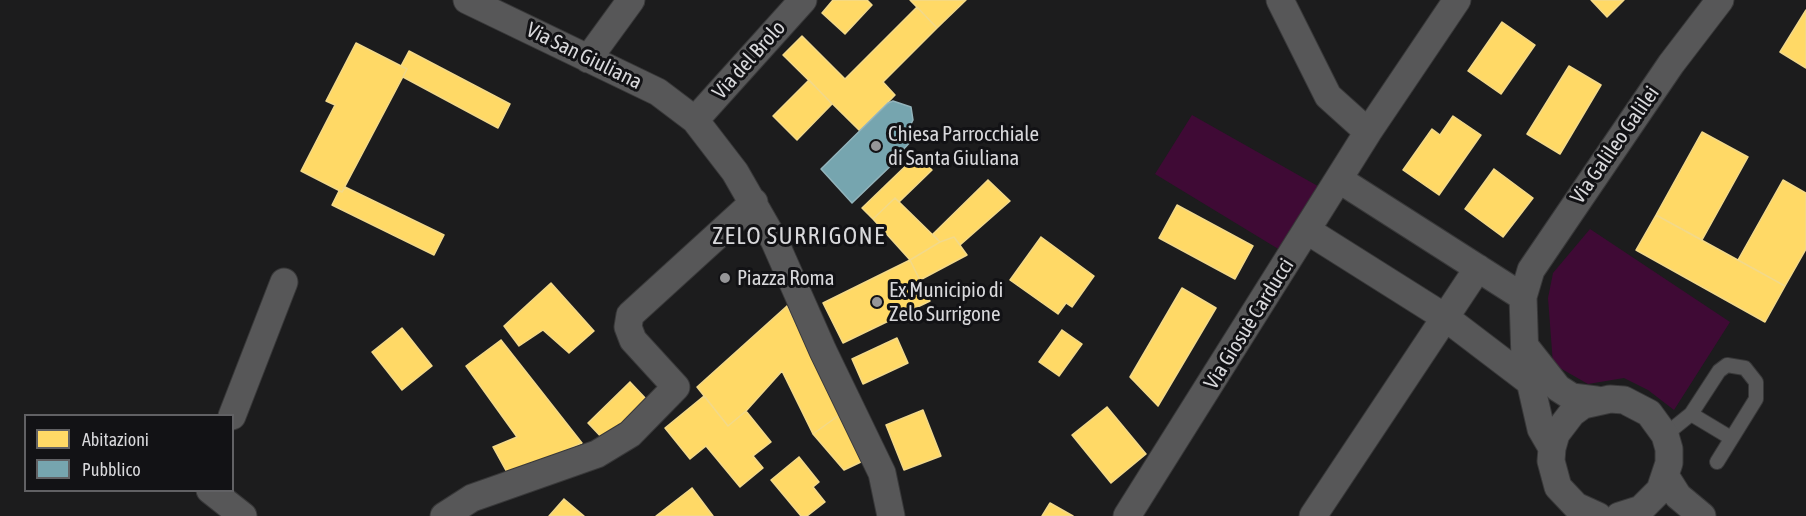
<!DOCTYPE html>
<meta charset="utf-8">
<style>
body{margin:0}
#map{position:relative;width:1806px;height:516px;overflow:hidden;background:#1c1c1d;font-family:"Asap Condensed",sans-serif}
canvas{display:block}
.legend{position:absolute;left:24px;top:414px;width:210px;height:78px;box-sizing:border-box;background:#121215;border:2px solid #616164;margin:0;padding:8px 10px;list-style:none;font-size:18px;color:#d8d8db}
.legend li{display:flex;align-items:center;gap:12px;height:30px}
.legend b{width:30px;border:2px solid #616164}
</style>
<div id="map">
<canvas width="1806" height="516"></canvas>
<ul class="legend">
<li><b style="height:16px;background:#ffd966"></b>Abitazioni</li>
<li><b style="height:16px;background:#76a5af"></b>Pubblico</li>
</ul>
</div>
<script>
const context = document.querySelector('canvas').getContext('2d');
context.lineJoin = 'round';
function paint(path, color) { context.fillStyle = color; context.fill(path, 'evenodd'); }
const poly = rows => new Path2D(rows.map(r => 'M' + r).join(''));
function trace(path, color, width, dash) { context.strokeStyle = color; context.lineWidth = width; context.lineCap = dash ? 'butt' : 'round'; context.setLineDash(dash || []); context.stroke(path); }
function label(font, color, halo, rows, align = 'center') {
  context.font = font + ' "Asap Condensed",sans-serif'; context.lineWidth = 6; context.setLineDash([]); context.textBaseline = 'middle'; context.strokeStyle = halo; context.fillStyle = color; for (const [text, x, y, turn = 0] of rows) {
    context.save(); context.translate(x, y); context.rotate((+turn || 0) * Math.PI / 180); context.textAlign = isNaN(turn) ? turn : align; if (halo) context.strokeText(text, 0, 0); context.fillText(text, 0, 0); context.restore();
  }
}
const green = poly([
 [1192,115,1323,189,1280,250,1155,174],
 [1590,229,1730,322,1674,410,1648,390,1624,378,1588,384,1553,364,1548,298,1553,273]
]);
const homes = poly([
 [833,0,867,0,872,5,845,34,822,13,833,0],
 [910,0,966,0,937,28,910,0],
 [1591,0,1624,0,1607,17,1591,0],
 [917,7,937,28,883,82,895,95,860,131,783,55,802,36,845,79,917,7],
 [1806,10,1806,68,1780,52,1806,10],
 [1502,22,1535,45,1501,94,1468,71,1502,22],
 [356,43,407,69,342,192,301,171,335,105,326,101,356,43],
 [409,51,510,104,498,128,403,77,407,69,401,66,409,51],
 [1569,66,1601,85,1560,154,1527,134,1569,66],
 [809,80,832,104,797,140,773,116,809,80],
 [1453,116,1481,135,1439,195,1403,170,1432,129,1440,135,1453,116],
 [1702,132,1748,157,1702,240,1656,215,1702,132],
 [917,155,932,170,899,202,895,198,873,219,862,208,917,155],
 [1494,169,1533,198,1503,237,1465,209,1494,169],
 [988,180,1010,201,960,245,954,237,940,242,933,234,988,180],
 [1783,180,1806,193,1806,249,1785,286,1738,260,1783,180],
 [345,187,444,235,434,255,332,205,339,191,342,192,345,187],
 [895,198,940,242,910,260,873,219,895,198],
 [1177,205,1253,246,1235,279,1159,238,1177,205],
 [1656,215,1785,286,1765,322,1636,250,1656,215],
 [954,237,967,255,920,280,910,260,940,242,954,237],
 [1041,237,1094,276,1072,307,1066,303,1058,314,1010,280,1041,237],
 [910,260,930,301,843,343,823,303,910,260],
 [551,283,594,331,569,353,543,330,519,346,504,326,551,283],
 [1182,288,1216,308,1158,406,1130,377,1182,288],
 [787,306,842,413,813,434,782,371,746,411,728,426,697,387,787,306],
 [402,328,432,366,402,390,372,352,402,328],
 [1062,330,1082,344,1059,376,1039,362,1062,330],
 [897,338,908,363,863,384,852,359,897,338],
 [501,340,582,443,509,476,493,447,517,437,466,366,501,340],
 [630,382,648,401,606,442,588,423,630,382],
 [704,396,728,426,746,411,771,442,753,456,763,468,740,487,706,446,690,459,665,428,704,396],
 [1107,407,1146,454,1111,483,1072,435,1107,407],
 [923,410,941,456,904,470,886,425,923,410],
 [842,413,863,461,844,470,813,434,842,413],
 [799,457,819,482,813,487,825,502,807,516,801,516,771,480,799,457],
 [692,488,713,516,656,516,692,488],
 [564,499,584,516,549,516,564,499],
 [1050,503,1073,516,1042,516,1050,503]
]);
const public = poly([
 [893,101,911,107,913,120,908,130,915,137,899,154,901,156,852,203,821,169,888,103,893,101]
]);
const service = poly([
 [1691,414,1731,438],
 [1665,435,1691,414,1719,371,1727,365,1745,368,1756,382,1756,399,1717,462]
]);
const minor = poly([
 [467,0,658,92,695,120,735,172,774,240,823,351,882,473,891,516],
 [1280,0,1328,96,1368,132],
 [588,59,631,0],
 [695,120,803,0],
 [1340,180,1523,297],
 [1308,231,1446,318,1530,382],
 [1528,350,1558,388,1572,397,1596,400],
 [232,416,284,282],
 [1552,448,1541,429,1525,359,1523,297,1531,270,1671,64,1720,0],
 [1666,477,1678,496,1702,516],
 [210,490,243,516],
 [444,516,472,498,597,454,630,434,676,387,633,340,628,327,630,315,754,202],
 [1127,516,1368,132,1457,0],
 [1313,516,1478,268],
 [1598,516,1576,506,1558,487,1551,461,1552,448,1556,434,1572,413,1583,405,1610,399,1624,400,1649,413,1665,435,1669,449,1669,463,1660,490,1641,509,1619,516]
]);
const markers = [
 [876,146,6,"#969698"],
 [725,278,6,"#969698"],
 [877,302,6,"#969698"]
];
const streetNames = [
 ["Via San Giuliana",584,56,26],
 ["Via del Brolo",749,60,-48],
 ["Via Galileo Galilei",1615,145,-55],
 ["Via Giosuè Carducci",1249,324,-58]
];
const poiNames = [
 ["Chiesa Parrocchiale",888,134],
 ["di Santa Giuliana",888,158],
 ["Piazza Roma",737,278],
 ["Ex Municipio di",889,290],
 ["Zelo Surrigone",889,314]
];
const quarterNames = [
 ["ZELO SURRIGONE",799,236]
];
paint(green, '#3f0a35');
paint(homes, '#ffd966');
trace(homes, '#f3d989', 1.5);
paint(public, '#76a5af');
trace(public, '#93b4bc', 1.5);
trace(service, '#383839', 16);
trace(minor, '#383839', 29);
trace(service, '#575758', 14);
trace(minor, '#575758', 27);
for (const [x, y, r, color] of markers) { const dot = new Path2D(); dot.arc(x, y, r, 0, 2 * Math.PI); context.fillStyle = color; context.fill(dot); trace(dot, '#121215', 2); }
label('21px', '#d8d8db', '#121215', streetNames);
label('21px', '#d8d8db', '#121215', poiNames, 'left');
context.letterSpacing = '1.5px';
label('24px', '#d8d8db', '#121215', quarterNames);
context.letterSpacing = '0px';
</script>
